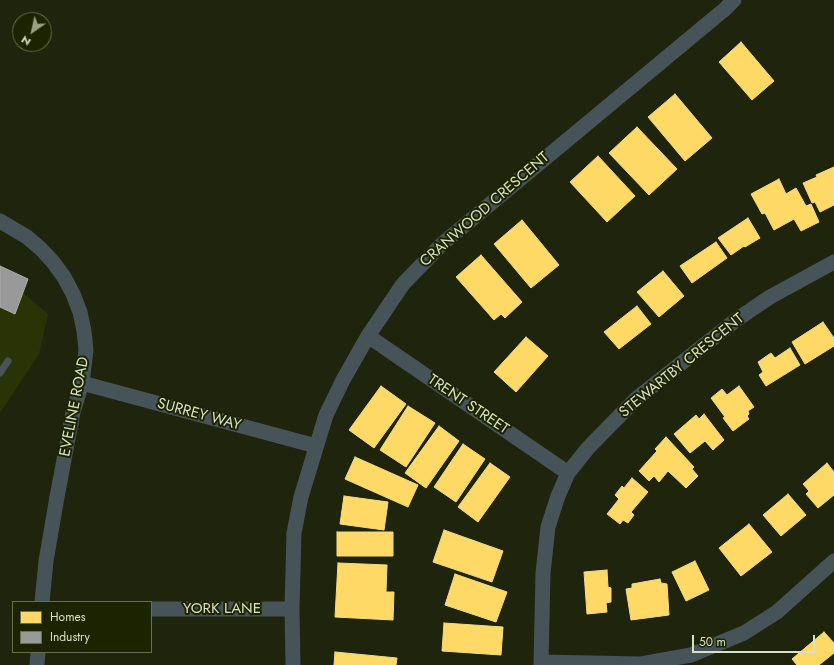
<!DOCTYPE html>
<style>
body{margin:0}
#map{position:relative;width:834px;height:665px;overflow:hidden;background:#1f240d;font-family:Jost,sans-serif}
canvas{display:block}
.legend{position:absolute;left:12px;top:601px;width:140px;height:52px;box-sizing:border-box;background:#1b2300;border:1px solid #676f4f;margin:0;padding:5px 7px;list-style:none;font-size:12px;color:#d8e1c5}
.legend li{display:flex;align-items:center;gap:8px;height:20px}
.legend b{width:20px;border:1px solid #676f4f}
.north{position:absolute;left:12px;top:12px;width:40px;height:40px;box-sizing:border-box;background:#1b2300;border:1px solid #676f4f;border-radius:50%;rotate:214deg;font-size:11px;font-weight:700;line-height:16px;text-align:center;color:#d8e1c5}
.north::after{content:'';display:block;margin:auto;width:14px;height:18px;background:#979f85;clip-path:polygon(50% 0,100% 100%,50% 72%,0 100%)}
.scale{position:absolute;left:692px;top:635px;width:123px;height:18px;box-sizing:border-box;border:2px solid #d8e1c5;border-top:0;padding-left:5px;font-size:12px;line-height:14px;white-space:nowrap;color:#d8e1c5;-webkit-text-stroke:3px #1b2300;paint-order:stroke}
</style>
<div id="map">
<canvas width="834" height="665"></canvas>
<ul class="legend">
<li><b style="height:11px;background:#ffd966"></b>Homes</li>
<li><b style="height:11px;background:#999"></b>Industry</li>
</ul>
<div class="north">N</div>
<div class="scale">50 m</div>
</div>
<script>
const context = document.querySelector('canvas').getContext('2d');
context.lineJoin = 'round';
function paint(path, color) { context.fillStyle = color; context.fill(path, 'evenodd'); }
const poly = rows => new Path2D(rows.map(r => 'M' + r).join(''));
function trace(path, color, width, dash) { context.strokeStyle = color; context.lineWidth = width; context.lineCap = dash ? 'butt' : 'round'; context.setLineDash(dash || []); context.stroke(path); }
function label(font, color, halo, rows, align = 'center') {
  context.font = font + ' Jost,sans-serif'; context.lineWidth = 4; context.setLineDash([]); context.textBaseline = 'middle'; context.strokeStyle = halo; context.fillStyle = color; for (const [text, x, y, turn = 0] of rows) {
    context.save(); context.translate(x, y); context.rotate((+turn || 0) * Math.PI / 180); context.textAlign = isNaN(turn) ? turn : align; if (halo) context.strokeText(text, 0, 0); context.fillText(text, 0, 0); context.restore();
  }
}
const built = poly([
 [0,273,48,314,39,354,0,413]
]);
const homes = poly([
 [741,42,774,81,752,100,719,62,741,42],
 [675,94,712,138,685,161,648,117,675,94],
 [637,127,677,169,649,195,609,153,637,127],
 [598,156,635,196,607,222,570,182,598,156],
 [834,167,834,205,820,212,815,202,812,203,803,183,817,177,816,175,834,167],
 [779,179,786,194,796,188,806,206,811,204,819,222,801,231,794,219,774,230,765,213,762,214,751,194,779,179],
 [748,218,760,238,745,247,744,246,731,255,718,238,748,218],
 [522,220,559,265,531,288,494,244,522,220],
 [716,242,727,258,692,283,680,266,716,242],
 [481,255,522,302,505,318,501,314,494,320,456,277,481,255],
 [663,271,684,296,659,317,637,292,663,271],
 [637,306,651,324,619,349,604,332,637,306],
 [823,322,834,338,834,346,805,364,792,342,823,322],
 [526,337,548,356,516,392,494,372,526,337],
 [790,348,800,365,766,386,759,375,763,372,758,362,771,353,775,358,790,348],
 [381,386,406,404,374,448,349,430,381,386],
 [739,386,754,407,748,411,749,414,747,416,749,419,733,431,723,418,725,417,711,398,722,389,727,395,739,386],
 [408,406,435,423,406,467,380,450,408,406],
 [704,414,724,440,713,450,705,441,690,453,674,434,696,415,699,419,704,414],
 [439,426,459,441,426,488,405,473,439,426],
 [666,437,694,467,692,469,698,476,686,488,668,471,659,482,654,476,649,481,639,471,657,451,655,449,666,437],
 [463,444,485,459,456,502,434,487,463,444],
 [355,457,418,485,408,507,345,479,355,457],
 [490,463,510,477,478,522,458,507,490,463],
 [827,463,834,472,834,495,818,508,806,494,809,491,803,484,827,463],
 [632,478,648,492,631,512,634,515,628,523,623,520,620,524,607,514,619,499,615,495,622,486,624,488,632,478],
 [788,494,806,515,781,536,763,515,788,494],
 [344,496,388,502,384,530,340,524,344,496],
 [749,524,772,552,741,576,719,548,749,524],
 [444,530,503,551,492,582,433,562,444,530],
 [337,532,393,532,393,556,337,556,337,532],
 [695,561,709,590,686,601,672,572,695,561],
 [338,563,387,565,386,592,394,592,393,620,335,617,338,563],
 [607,570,608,587,611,588,611,602,606,603,607,612,587,614,584,572,607,570],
 [455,574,507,592,496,622,445,605,455,574],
 [660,579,661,583,667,584,669,615,631,620,626,589,632,588,632,584,660,579],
 [444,623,503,627,501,655,442,651,444,623],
 [824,632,834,643,834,653,819,665,797,665,792,659,824,632],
 [335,652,397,658,396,665,334,665,335,652]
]);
const industry = poly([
 [0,266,28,279,15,314,0,307,0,266]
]);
const lane = poly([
 [0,373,8,361]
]);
const street = poly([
 [0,221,27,237,41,249,53,262,64,277,73,294,80,312,84,331,86,350,82,383,73,412,57,497,46,561,42,602],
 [368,336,568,473],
 [82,383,316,446],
 [151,609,292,609],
 [541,662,641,664,691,655,744,633,777,612,834,561],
 [37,665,38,652],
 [293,665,292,609,294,533,301,497,326,415,343,380,368,336,403,284,442,244,725,9,734,0],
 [541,665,543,573,548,527,558,496,568,473,588,448,636,399,736,320,770,297,834,262]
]);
const streetNames = [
 ["CRANWOOD CRESCENT",485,210,-41],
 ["STEWARTBY CRESCENT",682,366,-39],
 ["TRENT STREET",468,405,34],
 ["EVELINE ROAD",75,407,-79],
 ["SURREY WAY",199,415,15],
 ["YORK LANE",222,609]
];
paint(built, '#293306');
paint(homes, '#ffd966');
trace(homes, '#f3db82', 1);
paint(industry, '#999');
trace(industry, '#acafa6', 1);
trace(lane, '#465358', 7);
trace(street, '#465358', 15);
label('15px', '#d8e1c5', '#1b2300', streetNames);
</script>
